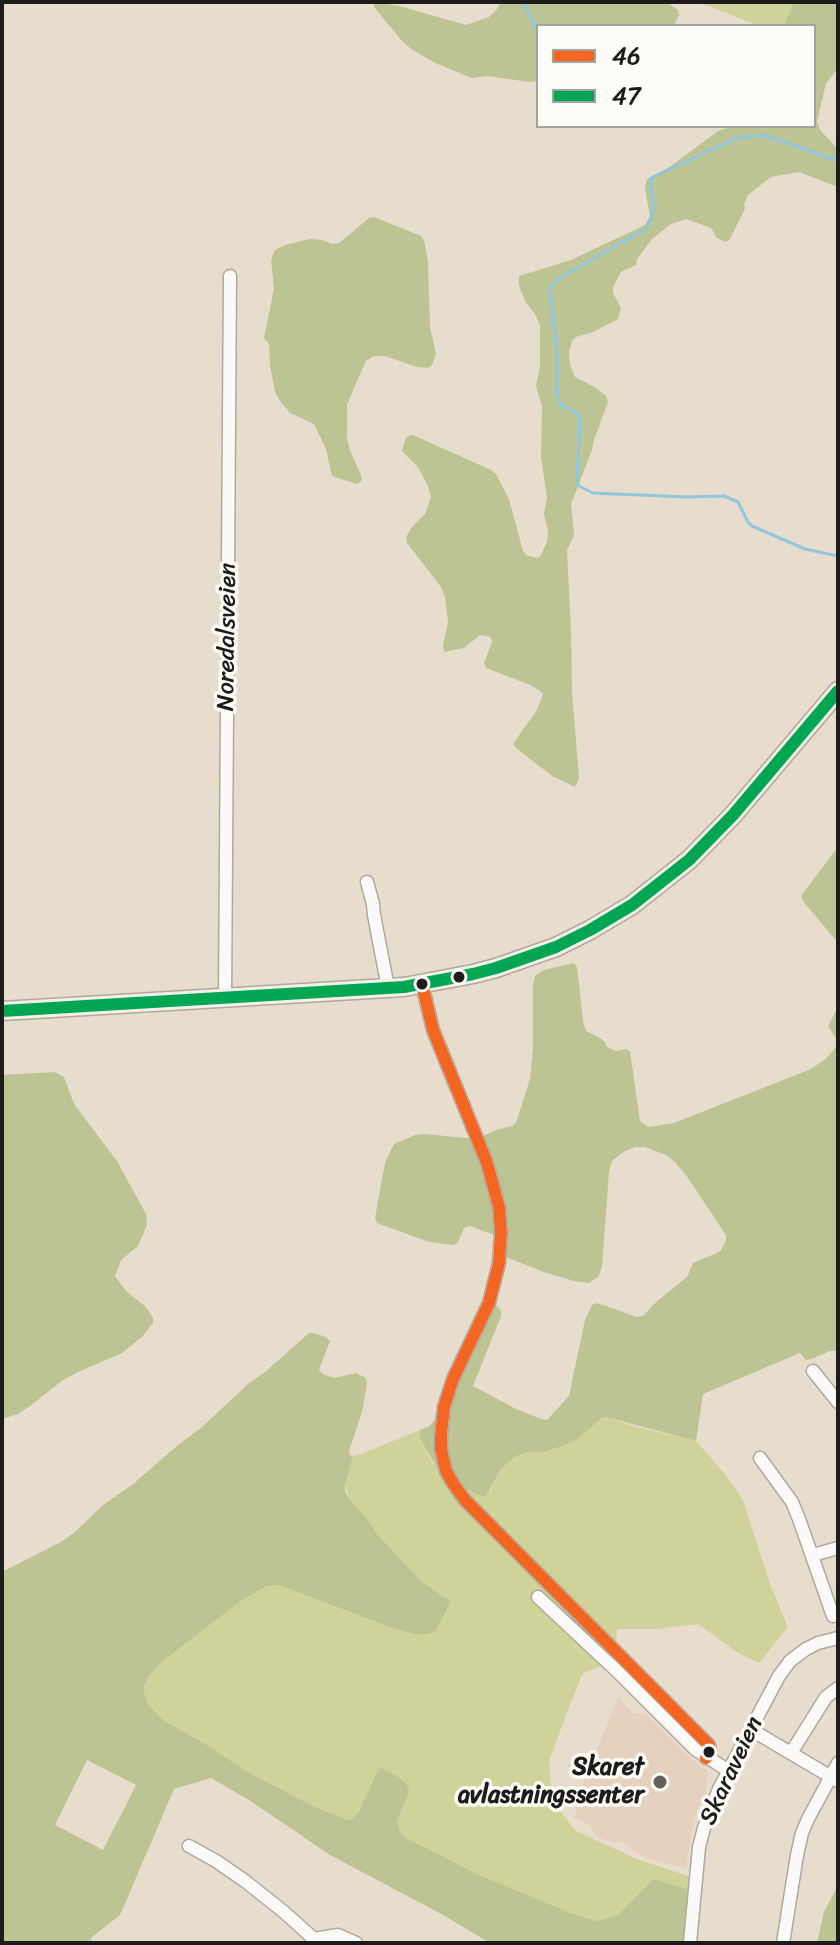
<!DOCTYPE html>
<style>
body{margin:0}
#map{position:relative;width:840px;height:1945px;overflow:hidden;background:#e8ddcd;font-family:Sriracha,sans-serif}
canvas{display:block}
.frame{position:absolute;inset:0;border:4px solid #1c1c1c;pointer-events:none}
.legend{position:absolute;left:536px;top:24px;width:280px;height:104px;box-sizing:border-box;background:#fdfcf7;border:2px solid #a3a29f;margin:0;padding:10px 14px;list-style:none;font-size:24px;color:#1c1c1c}
.legend li{display:flex;align-items:center;gap:16px;height:40px}
.legend b{width:40px;border:2px solid #a3a29f}
</style>
<div id="map">
<canvas width="840" height="1945"></canvas>
<div class="frame"></div>
<ul class="legend">
<li><b style="height:10px;background:#f26522"></b>46</li>
<li><b style="height:10px;background:#00a651"></b>47</li>
</ul>
</div>
<script>
const context = document.querySelector('canvas').getContext('2d');
context.lineJoin = 'round';
function paint(path, color) { context.fillStyle = color; context.fill(path, 'evenodd'); }
const poly = rows => new Path2D(rows.map(r => 'M' + r).join(''));
function trace(path, color, width, dash) { context.strokeStyle = color; context.lineWidth = width; context.lineCap = dash ? 'butt' : 'round'; context.setLineDash(dash || []); context.stroke(path); }
function label(font, color, halo, rows, align = 'center') {
  context.font = font + ' Sriracha,sans-serif'; context.lineWidth = 7; context.setLineDash([]); context.textBaseline = 'middle'; context.strokeStyle = halo; context.fillStyle = color; for (const [text, x, y, turn = 0] of rows) {
    context.save(); context.translate(x, y); context.rotate((+turn || 0) * Math.PI / 180); context.textAlign = isNaN(turn) ? turn : align; if (halo) context.strokeText(text, 0, 0); context.fillText(text, 0, 0); context.restore();
  }
}
const built = poly([
 [618,1697,633,1713,646,1714,690,1758,708,1771,706,1794,697,1811,693,1825,686,1868,645,1858,629,1846,621,1842,610,1842,598,1837,588,1824,574,1817,577,1810,575,1804]
]);
const green = poly([
 [698,2,794,2,784,26,759,26],
 [607,1417,633,1426,696,1441,724,1473,743,1500,770,1584,788,1627,759,1663,738,1653,698,1624,656,1629,617,1629,615,1661,583,1673,569,1707,549,1761,553,1802,576,1831,637,1859,688,1876,688,1889,653,1879,618,1915,597,1921,568,1912,475,1873,405,1837,400,1832,397,1821,408,1795,405,1782,397,1776,381,1769,358,1813,350,1820,345,1819,315,1807,246,1771,209,1746,163,1720,148,1704,144,1692,144,1687,149,1676,162,1662,242,1600,267,1586,279,1585,392,1628,414,1634,446,1597,421,1581,377,1534,366,1517,350,1500,345,1486,353,1456,361,1454,420,1430,420,1439,433,1464,489,1493,501,1469,515,1457,526,1452,544,1452,563,1446,576,1440,601,1419]
]);
const forest = poly([
 [374,2,399,6,466,25,489,17,497,9,501,2,666,2,678,10,679,15,674,26,538,26,538,81,530,82,487,76,472,78,435,63,411,49,402,41,374,7],
 [794,2,838,2,838,68,826,83,817,122,820,130,838,149,838,187,799,172,771,177,748,195,744,204,745,209,730,239,726,242,717,238,711,228,686,219,671,224,652,239,637,259,636,265,621,272,613,287,613,293,621,308,618,319,593,332,576,337,572,341,569,352,570,365,575,377,596,388,606,396,608,402,594,440,592,450,571,504,574,535,567,550,571,631,572,692,579,778,575,787,552,776,516,748,513,744,537,710,543,694,539,690,530,685,486,668,484,663,492,642,491,637,480,635,464,648,444,652,443,645,448,622,445,597,441,587,407,543,406,537,412,527,425,514,431,497,428,486,418,467,402,451,405,440,408,436,413,435,491,470,496,474,509,499,523,551,526,555,537,558,540,557,547,542,548,531,544,514,547,498,541,457,542,406,536,386,540,367,540,325,535,314,525,301,519,285,519,276,571,260,645,225,650,216,645,189,647,179,671,166,718,131,733,126,814,126,814,26,784,26],
 [374,217,421,236,424,240,428,263,430,327,436,354,432,365,428,368,417,367,385,356,374,356,366,361,347,404,347,438,350,451,361,475,362,481,357,484,332,476,326,449,314,424,290,413,280,401,275,392,270,365,269,344,264,338,274,289,271,260,275,250,285,245,310,239,322,240,333,244,339,243,369,218],
 [838,847,838,943,803,901,801,896],
 [574,963,577,967,583,1021,586,1031,600,1038,605,1042,607,1047,616,1051,626,1049,630,1051,640,1121,648,1127,674,1123,811,1069,827,1058,837,1045,837,1040,828,1026,838,1007,838,1351,830,1351,811,1359,806,1360,800,1353,703,1394,696,1441,606,1417,601,1419,576,1440,563,1446,544,1452,526,1452,515,1457,501,1469,488,1493,484,1497,464,1488,437,1468,420,1439,420,1430,430,1426,435,1419,446,1382,460,1350,489,1304,498,1307,501,1311,501,1316,473,1386,516,1409,541,1419,547,1420,569,1396,585,1320,592,1305,597,1303,637,1317,643,1316,655,1303,687,1277,693,1263,717,1253,721,1250,726,1241,726,1235,688,1178,675,1162,666,1155,645,1147,635,1147,625,1151,612,1161,609,1172,602,1267,598,1277,589,1283,574,1281,544,1272,498,1254,494,1251,494,1235,470,1226,464,1228,458,1242,454,1245,429,1242,377,1223,375,1218,385,1163,394,1144,415,1135,425,1134,476,1139,496,1130,512,1126,516,1123,530,1079,533,1049,533,985,535,976,544,970],
 [54,1072,64,1077,74,1104,117,1161,146,1214,147,1225,138,1246,121,1260,115,1276,126,1291,146,1307,153,1318,153,1323,142,1337,122,1353,76,1373,63,1380,30,1406,18,1414,2,1419,2,1075],
 [309,1333,314,1333,326,1337,330,1341,319,1370,323,1374,334,1378,356,1373,366,1378,367,1383,362,1412,349,1451,350,1455,353,1456,345,1486,345,1491,350,1500,366,1517,377,1534,421,1581,451,1601,437,1628,433,1632,427,1634,414,1634,392,1628,279,1585,267,1586,242,1600,162,1662,149,1676,144,1687,144,1692,148,1704,163,1720,209,1746,246,1771,315,1807,345,1819,350,1820,358,1813,377,1773,381,1768,397,1776,405,1782,409,1789,408,1795,397,1821,400,1832,405,1837,475,1873,568,1912,597,1921,618,1915,653,1879,688,1889,687,1943,490,1943,443,1915,330,1855,249,1800,211,1778,174,1789,120,1915,91,1938,91,1943,2,1943,2,1572,61,1542,75,1532,103,1505,132,1485,178,1445,201,1428,249,1383,264,1373],
 [87,1760,136,1785,103,1850,55,1825],
 [838,1885,838,1943,817,1943,824,1912]
]);
const stream = poly([
 [523,2,538,32],
 [838,161,764,135,737,138,651,178,651,192,655,207,648,226,644,230,556,280,550,289,557,351,557,389,559,401,562,406,578,414,580,419,577,481,579,486,593,493,687,497,724,496,738,502,748,522,752,526,805,549,838,556]
]);
const street = poly([
 [367,882,373,904,374,915,388,988],
 [422,984,433,1030,487,1163,499,1207,501,1233,499,1263,489,1303,453,1379,444,1407,441,1436,441,1449,446,1471,454,1485,465,1500,709,1745,710,1750,706,1758],
 [225,998,230,276],
 [813,1371,838,1402],
 [760,1458,792,1502,799,1519,833,1616],
 [813,1555,838,1548],
 [538,1597,617,1671,696,1750,729,1771],
 [750,1729,838,1781],
 [791,1753,826,1697,838,1688],
 [189,1846,216,1861,245,1881,284,1912,314,1939],
 [312,1943,314,1939,338,1935,356,1943],
 [690,1943,699,1847,704,1828,719,1789,779,1676,790,1661,806,1649,818,1643,838,1638],
 [783,1943,797,1855,802,1833,808,1819,838,1763]
]);
const secondary = poly([
 [2,1011,404,987,473,974,496,968,556,947,590,930,632,905,689,860,733,815,838,691]
]);
const bus1 = poly([
 [422,984,433,1030,487,1163,499,1207,501,1233,499,1263,489,1303,453,1379,444,1407,441,1436,441,1449,446,1471,454,1485,465,1500,709,1745,710,1750,706,1758]
]);
const bus2 = poly([
 [2,1011,404,987,473,974,496,968,556,947,590,930,632,905,689,860,733,815,838,691]
]);
const markers = [
 [459,977,7,"#1c1c1c"],
 [422,984,7,"#1c1c1c"],
 [709,1752,7,"#1c1c1c"],
 [660,1782,8,"#63605a"]
];
const streetNames = [
 ["Noredalsveien",228,637,-89],
 ["Skaraveien",732,1771,-65]
];
const poiNames = [
 ["Skaret",644,1768],
 ["avlastningssenter",644,1796]
];
paint(built, '#e5d1bd');
paint(green, '#d0d399');
paint(forest, '#bbc492');
trace(stream, '#90c6de', 3);
trace(street, '#afa89d', 15);
trace(secondary, '#afa89d', 21);
trace(street, '#fcfaf8', 12);
trace(secondary, '#f3f0e9', 18);
trace(bus1, '#f26522', 12);
trace(bus2, '#00a651', 12);
for (const [x, y, r, color] of markers) { const dot = new Path2D(); dot.arc(x, y, r, 0, 2 * Math.PI); context.fillStyle = color; context.fill(dot); trace(dot, '#fdfcf7', 3); }
label('24px', '#1c1c1c', '#fdfcf7', streetNames);
label('bold 24px', '#1c1c1c', '#fdfcf7', poiNames, 'right');
</script>
